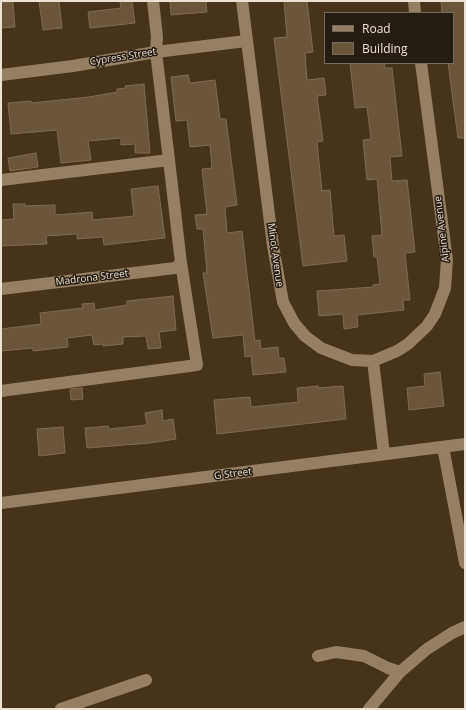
<!DOCTYPE html>
<style>
body{margin:0}
#map{position:relative;width:466px;height:710px;overflow:hidden;background:#45331b;font-family:"Open Sans",sans-serif}
canvas{display:block}
.frame{position:absolute;inset:0;border:2px solid #ece1d3;pointer-events:none}
.legend{position:absolute;left:324px;top:12px;width:130px;height:52px;box-sizing:border-box;background:#251c12;border:1px solid #756b5f;margin:0;padding:5px 7px;list-style:none;font-size:12px;color:#ece1d3}
.legend li{display:flex;align-items:center;gap:8px;height:20px}
.legend b{width:20px;border:1px solid #756b5f}
</style>
<div id="map">
<canvas width="466" height="710"></canvas>
<div class="frame"></div>
<ul class="legend">
<li><b style="height:5px;background:#958066"></b>Road</li>
<li><b style="height:11px;background:#69563d"></b>Building</li>
</ul>
</div>
<script>
const context = document.querySelector('canvas').getContext('2d');
context.lineJoin = 'round';
function paint(path, color) { context.fillStyle = color; context.fill(path, 'evenodd'); }
const poly = rows => new Path2D(rows.map(r => 'M' + r).join(''));
function trace(path, color, width, dash) { context.strokeStyle = color; context.lineWidth = width; context.lineCap = dash ? 'butt' : 'round'; context.setLineDash(dash || []); context.stroke(path); }
function label(font, color, halo, rows, align = 'center') {
  context.font = font + ' "Open Sans",sans-serif'; context.lineWidth = 3; context.setLineDash([]); context.textBaseline = 'middle'; context.strokeStyle = halo; context.fillStyle = color; for (const [text, x, y, turn = 0] of rows) {
    context.save(); context.translate(x, y); context.rotate((+turn || 0) * Math.PI / 180); context.textAlign = isNaN(turn) ? turn : align; if (halo) context.strokeText(text, 0, 0); context.fillText(text, 0, 0); context.restore();
  }
}
const building = poly([
 [39,1,59,1,62,28,43,30,39,1],
 [120,1,132,1,135,23,90,28,88,12,121,8,120,1],
 [170,1,206,1,207,12,171,15,170,1],
 [284,1,307,1,313,52,305,53,307,80,324,78,326,95,317,96,323,141,317,142,322,191,330,190,334,236,344,235,347,261,303,266,274,38,287,37,284,1],
 [441,1,465,1,465,138,458,138,448,63,453,63,453,13,442,13,441,1],
 [13,2,15,27,1,28,1,3,13,2],
 [350,63,384,63,385,68,392,68,402,156,390,157,392,181,407,180,415,252,405,253,410,300,403,300,404,310,357,315,358,327,344,329,343,314,319,316,317,291,373,287,373,285,380,284,377,257,374,257,372,236,382,235,377,179,367,180,363,140,371,139,367,107,355,108,350,63],
 [188,75,190,83,215,80,220,119,226,119,237,205,225,207,227,233,242,231,255,341,260,340,261,349,278,347,279,358,284,358,286,372,253,375,251,356,245,357,243,335,213,338,203,273,207,273,203,229,197,229,195,215,207,214,202,169,212,168,210,145,190,147,187,120,176,121,171,77,188,75],
 [144,84,150,153,135,153,135,144,121,145,121,138,88,141,91,160,61,163,57,130,11,134,8,103,31,101,31,103,89,97,117,92,117,89,126,88,125,86,144,84],
 [36,153,38,167,10,171,8,158,36,153],
 [158,186,165,238,104,245,103,237,77,239,77,234,46,236,47,244,1,246,1,220,14,219,13,204,25,204,25,206,55,205,55,215,92,212,93,220,134,216,131,189,158,186],
 [173,296,176,330,159,332,161,348,148,349,146,336,123,337,123,344,103,346,103,344,94,345,92,335,67,338,68,347,33,351,33,348,1,351,1,329,41,324,40,313,83,308,82,304,94,303,95,310,127,305,127,301,173,296],
 [440,372,444,406,409,410,407,388,425,386,424,374,440,372],
 [318,386,318,388,343,386,346,419,217,434,214,400,250,397,251,407,298,402,297,388,318,386],
 [82,388,83,399,71,400,70,389,82,388],
 [162,410,163,421,173,419,176,439,150,443,87,448,85,428,108,426,109,429,147,425,145,413,162,410],
 [63,427,65,453,39,456,37,429,63,427]
]);
const minor = poly([
 [242,1,273,246,283,302,294,323,305,336,321,348,352,360,373,361,397,351,408,344,427,326,435,314,445,288,447,260,421,63],
 [414,1,415,13],
 [1,75,73,66,156,52,246,41],
 [1,180,169,160],
 [1,289,175,268,181,263],
 [373,361,384,454],
 [1,391,197,365,181,263,169,160,156,52,157,37,153,1],
 [443,447,465,563],
 [1,503,465,444],
 [318,656,336,652,364,656,388,668,400,672],
 [61,709,146,680],
 [369,709,400,672,427,649,452,633,465,627]
]);
const streetNames = [
 ["Cypress Street",123,57,-9],
 ["Alpine Avenue",442,229,-97],
 ["Minot Avenue",275,255,82],
 ["Madrona Street",92,278,-7],
 ["G Street",233,474,-7]
];
paint(building, '#69563d');
trace(building, '#7f6b52', 1);
trace(minor, '#958066', 12);
label('10px', '#ece1d3', '#251c12', streetNames);
</script>
